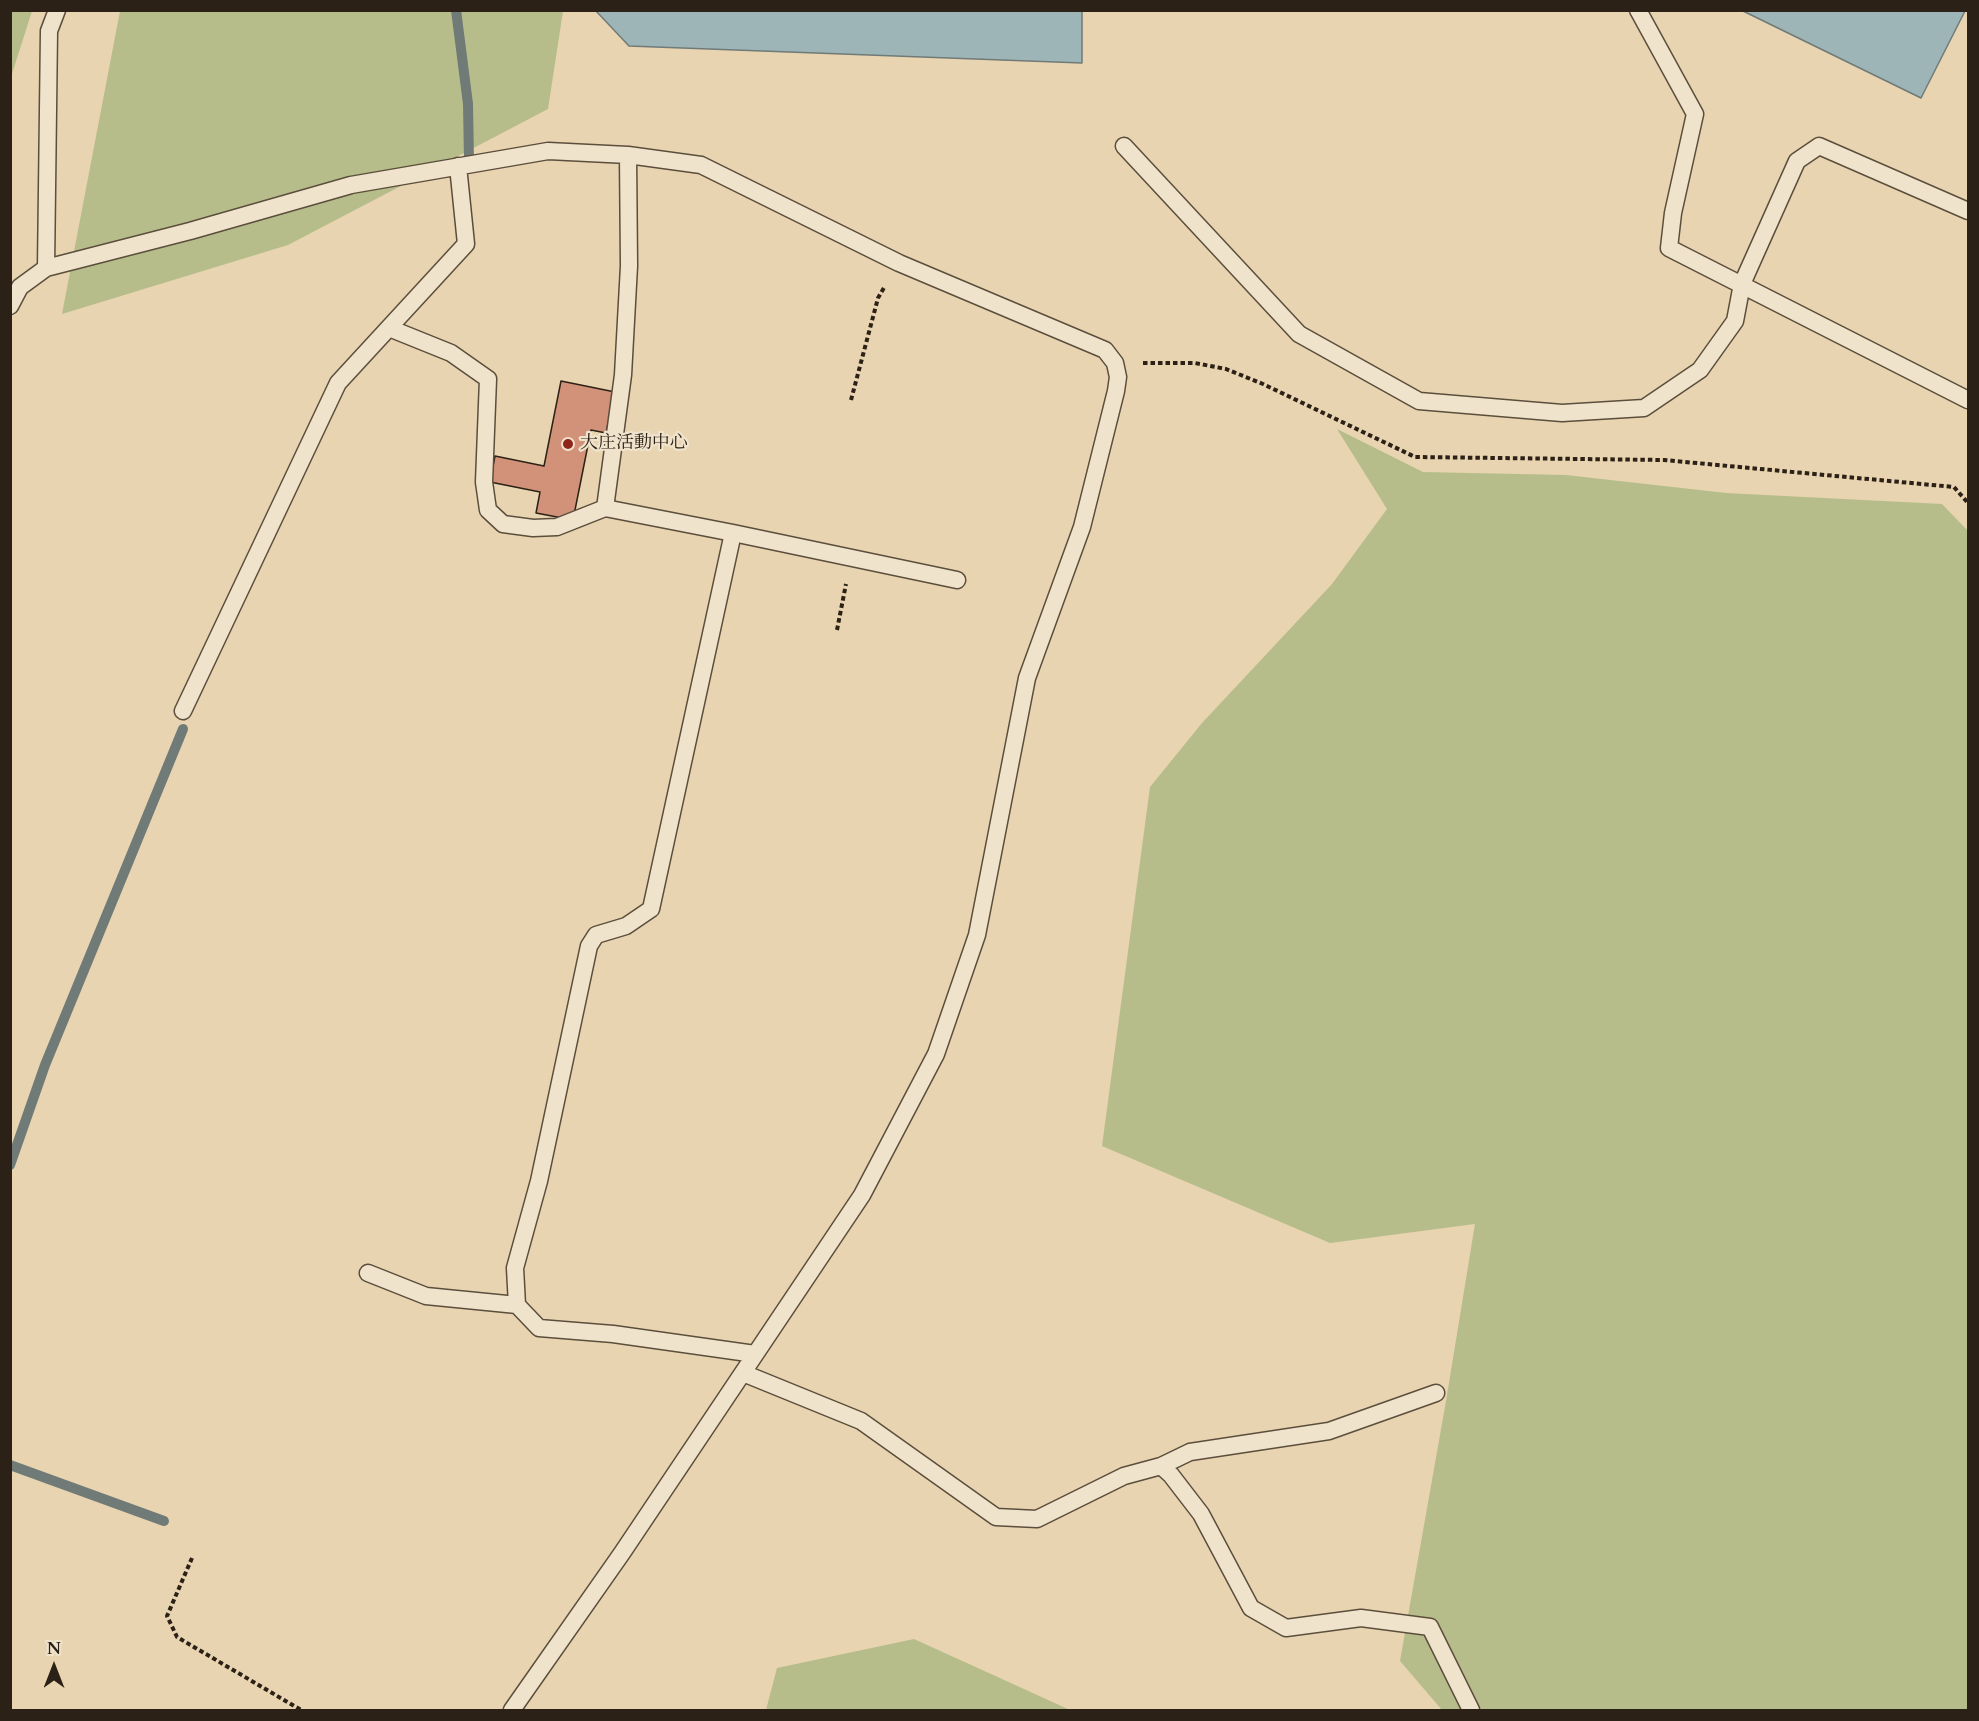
<!DOCTYPE html>
<meta charset="utf-8">
<style>
body{margin:0}
#map{position:relative;width:1979px;height:1721px;overflow:hidden;background:#e8d4b0;font-family:Cardo,serif}
canvas{display:block}
.frame{position:absolute;inset:0;border:12px solid #2c2116;pointer-events:none}
.north{position:absolute;left:24px;top:1637px;width:60px;height:60px;-webkit-text-stroke:4px #f0e3cc;paint-order:stroke;rotate:0deg;font-size:16px;font-weight:700;line-height:24px;text-align:center;color:#2c2116}
.north::after{content:'';display:block;margin:auto;width:21px;height:27px;background:#2c2116;clip-path:polygon(50% 0,100% 100%,50% 72%,0 100%)}
</style>
<div id="map">
<canvas width="1979" height="1721"></canvas>
<div class="frame"></div>
<div class="north">N</div>
</div>
<script>
const context = document.querySelector('canvas').getContext('2d');
context.lineJoin = 'round';
function paint(path, color) { context.fillStyle = color; context.fill(path, 'evenodd'); }
const poly = rows => new Path2D(rows.map(r => 'M' + r).join(''));
function trace(path, color, width, dash) { context.strokeStyle = color; context.lineWidth = width; context.lineCap = dash ? 'butt' : 'round'; context.setLineDash(dash || []); context.stroke(path); }
function label(font, color, halo, rows, align = 'center') {
  context.font = font + ' Cardo,"Noto Serif TC",serif'; context.lineWidth = 4.5; context.setLineDash([]); context.textBaseline = 'middle'; context.strokeStyle = halo; context.fillStyle = color; for (const [text, x, y, turn = 0] of rows) {
    context.save(); context.translate(x, y); context.rotate((+turn || 0) * Math.PI / 180); context.textAlign = isNaN(turn) ? turn : align; if (halo) context.strokeText(text, 0, 0); context.fillText(text, 0, 0); context.restore();
  }
}
const green = poly([
 [11,10,32,11,11,77,10,11],
 [120,11,563,11,548,109,288,245,62,314],
 [1337,429,1423,472,1566,475,1726,493,1942,504,1968,531,1968,1710,1442,1710,1400,1661,1446,1401,1475,1224,1330,1243,1102,1146,1150,787,1202,723,1332,584,1387,509],
 [914,1639,1024,1689,1070,1710,766,1710,777,1668]
]);
const water = poly([
 [596,11,1082,11,1082,63,629,46,596,11],
 [1743,11,1965,11,1921,98,1743,11]
]);
const stream = poly([
 [456,10,468,104,469,161],
 [10,1165,45,1065,183,729],
 [10,1465,164,1521]
]);
const building = poly([
 [561,381,615,392,606,433,591,430,573,520,536,513,540,492,490,482,495,456,544,466,561,381]
]);
const path = poly([
 [1143,363,1195,363,1226,369,1263,384,1415,457,1664,460,1954,487,1968,503],
 [851,400,878,298,885,286],
 [837,630,846,584],
 [192,1558,167,1616,177,1637,301,1710]
]);
const lane = poly([
 [1638,10,1695,114,1673,213,1669,248,1968,400],
 [1124,146,1299,334,1419,401,1562,413,1644,408,1700,370,1735,321,1742,284,1797,161,1819,146,1968,211],
 [628,155,629,266,623,375,605,508,733,533,651,909,626,926,596,935,589,946,539,1181,515,1268,517,1305,539,1328,613,1334,755,1354],
 [46,268,49,31,57,10],
 [10,306,20,287,46,268,190,231,351,185,548,151,628,155,701,165,899,263,1105,350,1115,363,1118,377,1116,391,1082,527,1027,678,977,935,936,1054,862,1195,622,1553,512,1710],
 [389,328,451,353,488,379,484,482,488,510,503,524,533,528,557,527,605,508],
 [733,533,957,580],
 [183,711,338,383,466,244,458,166],
 [368,1273,426,1296,517,1305],
 [743,1373,861,1421,996,1517,1037,1519,1124,1476,1161,1466,1171,1475,1201,1514,1251,1608,1286,1628,1361,1618,1430,1627,1471,1710],
 [1161,1466,1190,1452,1329,1431,1436,1393]
]);
const markers = [
 [568,444,6,"#8f2418"]
];
const poiNames = [
 ["大庄活動中心",580,444]
];
paint(green, '#b6bd8b');
paint(water, '#9eb5b8');
trace(water, '#707a77', 1.5);
trace(stream, '#707a77', 10);
paint(building, '#d29279');
trace(building, '#2c2116', 1.5);
trace(lane, '#5b4e3c', 19);
trace(path, '#2c2116', 4, [4.5, 3]);
trace(lane, '#f0e3cc', 16);
for (const [x, y, r, color] of markers) { const dot = new Path2D(); dot.arc(x, y, r, 0, 2 * Math.PI); context.fillStyle = color; context.fill(dot); trace(dot, '#f0e3cc', 2); }
label('18px', '#2c2116', '#f0e3cc', poiNames, 'left');
</script>
